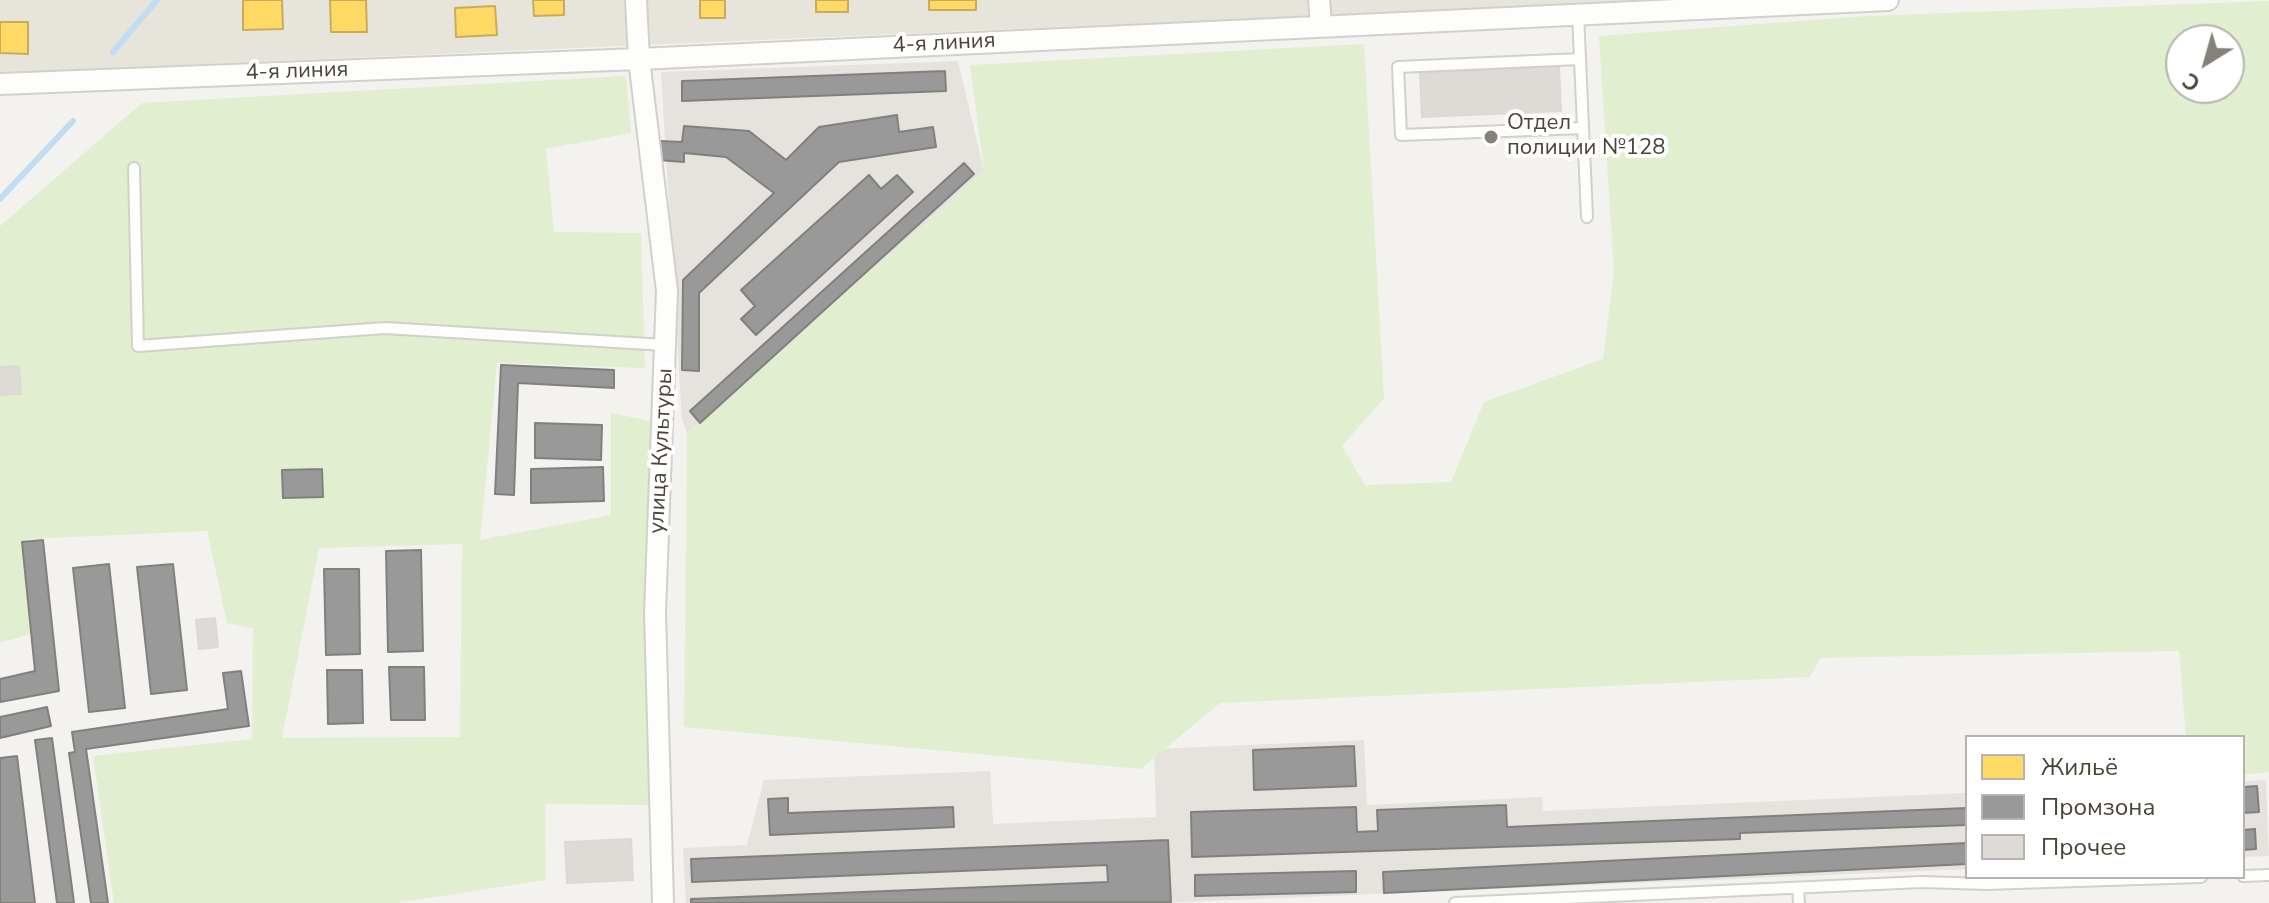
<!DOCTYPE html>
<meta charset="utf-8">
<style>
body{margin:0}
#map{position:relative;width:2269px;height:903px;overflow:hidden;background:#f4f2ee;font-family:"Nunito Sans",sans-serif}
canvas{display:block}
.legend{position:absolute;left:1965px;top:735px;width:280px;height:144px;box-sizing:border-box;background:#fff;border:2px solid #b7b4b0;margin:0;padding:10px 14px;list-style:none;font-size:24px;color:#4b4439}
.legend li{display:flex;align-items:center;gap:16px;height:40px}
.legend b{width:40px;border:2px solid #b7b4b0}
.north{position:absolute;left:2165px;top:24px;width:80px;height:80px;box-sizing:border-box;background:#fff;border:2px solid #b7b4b0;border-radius:50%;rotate:217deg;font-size:22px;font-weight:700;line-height:32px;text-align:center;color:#4b4439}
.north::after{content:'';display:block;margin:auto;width:28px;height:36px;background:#868178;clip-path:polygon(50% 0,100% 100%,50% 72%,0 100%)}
</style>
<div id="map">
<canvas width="2269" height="903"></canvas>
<ul class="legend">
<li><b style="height:22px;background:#ffd966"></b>Жильё</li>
<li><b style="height:22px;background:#999"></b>Промзона</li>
<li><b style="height:22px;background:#dedbd6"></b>Прочее</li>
</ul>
<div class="north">С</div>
</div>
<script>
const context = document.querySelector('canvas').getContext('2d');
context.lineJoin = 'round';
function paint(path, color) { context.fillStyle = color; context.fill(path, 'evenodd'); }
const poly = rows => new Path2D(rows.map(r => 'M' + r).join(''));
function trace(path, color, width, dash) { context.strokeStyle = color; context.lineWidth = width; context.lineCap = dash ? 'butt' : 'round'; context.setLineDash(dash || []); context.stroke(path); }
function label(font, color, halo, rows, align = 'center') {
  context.font = font + ' "Nunito Sans",sans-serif'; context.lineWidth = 8; context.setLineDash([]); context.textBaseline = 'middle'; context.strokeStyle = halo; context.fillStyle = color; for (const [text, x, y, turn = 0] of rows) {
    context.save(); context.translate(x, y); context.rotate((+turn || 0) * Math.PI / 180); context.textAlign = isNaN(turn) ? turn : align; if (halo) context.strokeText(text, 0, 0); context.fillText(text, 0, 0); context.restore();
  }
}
const residential = poly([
 [0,0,1682,0,0,73]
]);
const industrial = poly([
 [958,61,984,171,687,433,682,420,661,72],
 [1364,740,1367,805,1542,797,1543,811,1967,793,1967,869,1162,903,686,903,683,848,747,845,764,780,990,771,993,824,1156,817,1154,749],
 [2266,780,2269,856,2243,857,2243,781]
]);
const green = poly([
 [2269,1,2269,772,2243,775,2243,737,2186,737,2179,651,1820,658,1810,677,1220,703,1141,769,684,727,687,433,984,171,970,65,1364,44,1384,398,1342,446,1365,485,1451,482,1484,402,1603,359,1614,272,1599,36,1867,16],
 [2181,40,2229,40,2229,88,2181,88],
 [626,76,631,133,546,149,554,232,641,233,645,368,497,363,480,540,611,515,611,413,651,421,646,731,652,805,545,804,546,880,396,903,114,903,93,756,252,739,253,628,227,623,207,531,29,539,30,634,0,643,0,226,142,103],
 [462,544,460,737,282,738,319,548]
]);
const homes = poly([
 [243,0,282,0,283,29,243,30,243,0],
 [330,0,366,0,367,32,331,32,330,0],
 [533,0,564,0,564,15,534,16,533,0],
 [700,0,725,0,725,18,700,18,700,0],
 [816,0,848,0,848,12,816,12,816,0],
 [929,0,976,0,976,10,929,10,929,0],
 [495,6,497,35,456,37,455,8,495,6],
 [0,22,28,22,28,54,0,53,0,22]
]);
const industry = poly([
 [945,71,946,91,682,101,682,81,945,71],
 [897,115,899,132,933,127,936,147,839,162,699,293,699,371,682,370,683,280,774,193,726,157,684,153,684,162,658,160,660,141,682,142,684,126,749,131,786,160,819,127,897,115],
 [964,163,974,174,700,423,690,411,964,163],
 [869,175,881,189,897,175,913,192,756,335,741,319,755,306,741,290,869,175],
 [501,365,614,370,614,388,518,383,514,495,495,494,501,365],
 [535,423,602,425,601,460,535,458,535,423],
 [603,467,604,501,531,503,531,469,603,467],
 [322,469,323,497,283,498,282,470,322,469],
 [43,540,59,691,0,702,0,679,35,671,22,542,43,540],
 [421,550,423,651,388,652,386,551,421,550],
 [109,564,125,708,89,712,73,568,109,564],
 [173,564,187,690,151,694,137,567,173,564],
 [324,569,359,569,360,654,326,655,324,569],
 [389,667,424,667,425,720,391,720,389,667],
 [327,670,362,670,363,723,328,724,327,670],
 [241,671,249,726,86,749,108,903,91,903,69,753,75,752,72,732,228,709,223,673,241,671],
 [47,707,51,726,0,738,0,717,47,707],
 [52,738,74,903,57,903,35,740,52,738],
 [1354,746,1356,786,1254,790,1253,750,1354,746],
 [17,756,35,903,0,903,0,758,17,756],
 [2257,786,2259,812,2243,813,2243,787,2257,786],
 [788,798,788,813,953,807,954,827,770,835,768,799,788,798],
 [1506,805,1507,827,1967,808,1967,825,1740,833,1740,839,1192,857,1191,812,1356,807,1357,832,1378,831,1377,810,1506,805],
 [2255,829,2256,849,2243,850,2243,830,2255,829],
 [1168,840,1171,902,691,903,691,899,1108,882,1107,865,692,882,691,859,1168,840],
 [1967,843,1967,864,1384,893,1383,872,1967,843],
 [1356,871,1356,892,1195,896,1195,875,1356,871]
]);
const stream = poly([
 [113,52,157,0],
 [0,199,73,121]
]);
const building = poly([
 [1559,67,1561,111,1422,117,1420,73,1559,67],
 [19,366,21,394,0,395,0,367,19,366],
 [215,618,218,647,199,649,196,620,215,618],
 [631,839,633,880,567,883,565,842,631,839]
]);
const service = poly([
 [1578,14,1587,217],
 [1580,59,1398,67,1401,135,1583,128],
 [134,168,138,346,385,328,665,345],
 [2243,876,2269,875],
 [1798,888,1799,903],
 [1455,903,1922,882,1986,884,2201,877]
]);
const minor = poly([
 [636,0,639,59,667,291,655,612,663,903],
 [1319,0,1321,26],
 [0,84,639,59,1888,0]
]);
const markers = [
 [1491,137,8,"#868178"]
];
const streetNames = [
 ["4-я линия",944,44,-3],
 ["4-я линия",297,72,-2],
 ["улица Культуры",662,451,-87]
];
const poiNames = [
 ["Отдел",1507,124],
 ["полиции №128",1507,149]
];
paint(residential, '#e7e4dc');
paint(industrial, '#e6e2de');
paint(green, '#e1eecf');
paint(homes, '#ffd966');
trace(homes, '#c9ac58', 2);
paint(industry, '#999');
trace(industry, '#82807c', 2);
trace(stream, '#c0ddf1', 6);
paint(building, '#dedbd6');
trace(building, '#dcd9d4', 2);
trace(service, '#d2d0cb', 14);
trace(minor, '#d2d0cb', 24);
trace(service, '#fdfdfc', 10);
trace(minor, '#fdfdfc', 20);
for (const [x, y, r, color] of markers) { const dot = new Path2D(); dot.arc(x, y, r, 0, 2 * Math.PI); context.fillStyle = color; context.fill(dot); trace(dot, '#fff', 3); }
label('22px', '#4b4439', '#fff', streetNames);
label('22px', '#4b4439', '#fff', poiNames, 'left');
</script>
